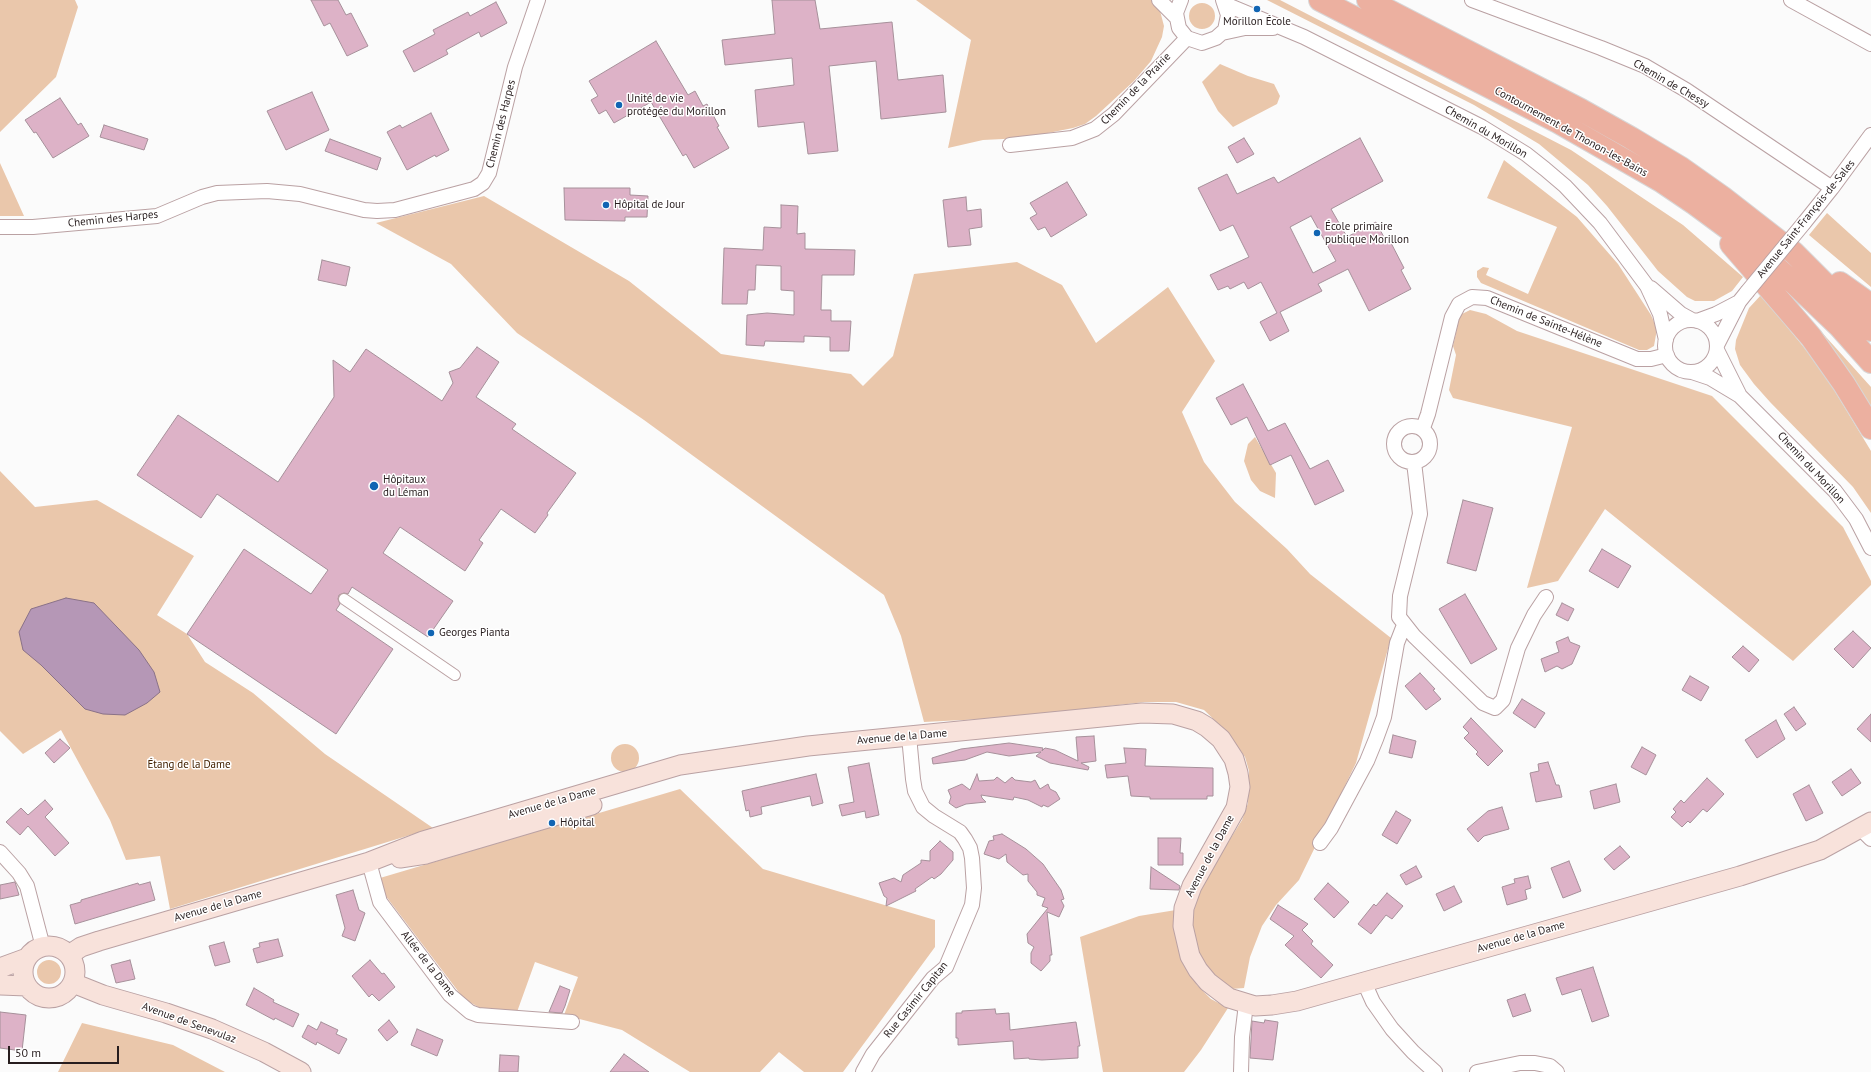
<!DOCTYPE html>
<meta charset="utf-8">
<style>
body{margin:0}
#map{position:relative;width:1871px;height:1072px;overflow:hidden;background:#fbfbfb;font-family:"PT Sans",sans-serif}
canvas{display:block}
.scale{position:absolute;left:8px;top:1046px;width:111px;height:18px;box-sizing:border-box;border:2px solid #271d1e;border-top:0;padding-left:5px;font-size:12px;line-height:14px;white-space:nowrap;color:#271d1e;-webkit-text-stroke:3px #fff;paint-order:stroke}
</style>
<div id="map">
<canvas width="1871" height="1072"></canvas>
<div class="scale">50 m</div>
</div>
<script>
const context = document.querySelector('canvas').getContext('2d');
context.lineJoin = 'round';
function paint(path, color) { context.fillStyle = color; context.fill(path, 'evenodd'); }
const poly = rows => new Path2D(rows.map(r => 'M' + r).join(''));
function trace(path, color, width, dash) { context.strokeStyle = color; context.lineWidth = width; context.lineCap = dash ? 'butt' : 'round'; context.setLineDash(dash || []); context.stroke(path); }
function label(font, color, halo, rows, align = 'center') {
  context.font = font + ' "PT Sans",sans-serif'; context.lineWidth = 3; context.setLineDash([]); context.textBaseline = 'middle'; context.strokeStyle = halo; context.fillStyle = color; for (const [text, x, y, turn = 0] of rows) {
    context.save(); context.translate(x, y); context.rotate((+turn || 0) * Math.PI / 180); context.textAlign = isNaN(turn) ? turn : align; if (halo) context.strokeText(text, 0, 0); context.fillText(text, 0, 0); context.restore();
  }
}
const green = poly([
 [0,0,75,0,78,7,56,77,0,132],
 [916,0,1151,0,1159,7,1164,26,1162,37,1151,61,1134,81,1096,116,1085,124,1073,128,1023,138,983,140,948,148,971,40],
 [1267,0,1280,0,1571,150,1683,225,1743,277,1732,291,1714,301,1695,301,1687,297,1658,271,1607,206,1588,185,1539,144,1474,105],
 '1189 16a13 13 0 1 1 26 0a13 13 0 1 1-26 0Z',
 [1220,64,1248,76,1274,84,1280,96,1277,104,1233,127,1218,111,1202,82],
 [1504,160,1577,217,1618,264,1651,315,1657,329,1654,346,1647,350,1639,350,1481,283,1477,277,1477,271,1483,267,1489,268,1486,275,1528,294,1557,227,1487,198],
 [0,163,24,216,0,216],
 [484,196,629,281,721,354,851,374,863,386,893,356,914,274,1017,262,1062,285,1096,343,1168,287,1215,361,1182,412,1204,462,1235,502,1287,549,1310,574,1391,638,1356,763,1299,880,1276,905,1262,926,1250,957,1244,988,1231,989,1215,978,1197,952,1193,934,1192,917,1201,886,1242,820,1248,803,1249,771,1245,757,1227,732,1204,710,1176,702,1145,702,1003,718,924,722,901,636,884,595,644,420,517,333,451,264,376,223],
 [1827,213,1871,253,1871,287,1809,235],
 [1761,295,1807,351,1833,388,1871,451,1871,513,1853,487,1770,402,1754,384,1740,365,1735,349,1736,340,1749,308],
 [1470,310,1486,314,1517,331,1712,396,1843,527,1871,581,1871,585,1793,661,1605,509,1558,581,1527,588,1572,427,1453,398,1449,390,1456,355,1453,346,1460,315],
 [1808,317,1871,387,1871,413],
 [1255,437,1276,473,1275,498,1260,491,1251,480,1244,461,1248,444],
 [0,471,35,507,97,500,194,556,157,615,187,634,205,662,253,693,325,754,433,828,170,909,160,856,126,860,110,820,61,730,23,754,0,731],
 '611 758a14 14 0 1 1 28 0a14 14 0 1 1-28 0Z',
 [680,789,763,869,935,920,935,947,843,1072,804,1072,779,1052,760,1072,690,1072,622,1030,564,1015,578,977,535,962,517,1012,484,1010,464,999,385,895,380,878],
 [1176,910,1187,967,1197,985,1211,999,1228,1008,1201,1050,1184,1072,1103,1072,1080,937,1139,916],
 '37 972a12 12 0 1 1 24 0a12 12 0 1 1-24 0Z',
 [82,1023,173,1045,225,1072,58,1072]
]);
const water = poly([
 [66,598,94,603,139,650,154,672,160,692,147,703,125,715,103,714,85,709,41,665,23,650,19,632,31,609,66,598]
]);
const building = poly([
 [311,0,338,0,346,15,351,13,368,46,347,56,330,23,324,26,311,0],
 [772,0,815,0,820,29,892,22,898,80,943,75,946,112,881,119,876,61,829,66,838,151,808,154,804,122,758,127,755,90,794,85,792,58,725,65,722,40,775,34,772,0],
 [496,2,507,23,481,37,479,32,446,50,448,54,414,72,403,51,435,34,433,30,468,12,470,16,496,2],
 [656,41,688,95,695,91,703,106,707,104,719,126,717,127,729,148,694,168,686,154,683,156,651,102,614,123,606,110,599,114,591,100,598,96,589,81,656,41],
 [312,92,329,130,286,150,267,111,312,92],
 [60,98,78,125,81,123,89,136,53,158,36,132,34,133,25,120,60,98],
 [431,113,449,150,436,157,435,155,407,170,387,132,400,125,402,128,431,113],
 [104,125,148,139,144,150,100,137,104,125],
 [1244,138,1254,154,1237,163,1228,147,1244,138],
 [1360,138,1383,181,1331,209,1347,237,1376,222,1387,243,1390,241,1404,268,1401,270,1411,289,1369,311,1348,269,1318,284,1322,291,1280,312,1289,331,1270,341,1260,322,1277,313,1261,282,1248,289,1244,282,1230,289,1228,286,1218,290,1210,275,1249,257,1233,225,1220,231,1198,188,1227,174,1237,194,1274,177,1278,183,1360,138],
 [1311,216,1336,261,1313,273,1290,227,1311,216],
 [330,139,381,158,377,170,325,151,330,139],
 [1067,182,1087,215,1051,237,1045,227,1038,230,1030,218,1037,214,1030,203,1067,182],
 [564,188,630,188,630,195,648,196,647,217,625,217,625,221,565,220,564,188],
 [966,197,967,211,981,209,982,227,969,229,971,245,948,247,943,200,966,197],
 [781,205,798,206,797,234,805,233,805,249,855,250,854,275,822,275,821,310,831,310,831,321,851,321,849,351,830,351,830,337,804,336,804,342,765,341,764,346,746,345,747,315,767,313,794,315,794,291,781,290,781,266,756,265,755,290,748,290,747,304,722,304,724,248,763,250,764,227,781,228,781,205],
 [322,260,350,267,346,286,318,280,322,260],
 [477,347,499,362,476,397,516,424,512,429,576,473,547,513,548,515,535,533,501,509,479,540,483,543,465,571,400,527,383,553,453,601,428,637,352,587,348,594,344,593,339,595,338,599,340,604,336,610,393,649,336,734,187,634,244,549,311,594,328,570,217,494,201,518,137,475,178,415,278,482,334,397,333,360,350,372,366,349,442,401,453,383,449,372,460,368,477,347],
 [1243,384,1268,431,1285,423,1310,469,1328,460,1344,491,1315,505,1291,455,1270,465,1247,417,1231,425,1216,398,1243,384],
 [1463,500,1493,508,1476,571,1447,563,1463,500],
 [1602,549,1631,566,1618,588,1589,571,1602,549],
 [1465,594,1497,649,1471,664,1439,609,1465,594],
 [1562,603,1574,609,1568,621,1556,615,1562,603],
 [1853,631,1871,648,1853,668,1834,649,1853,631],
 [1568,637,1570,642,1580,646,1572,664,1562,669,1557,666,1545,672,1541,659,1559,652,1556,642,1568,637],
 [1743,646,1759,660,1749,672,1732,657,1743,646],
 [1420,673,1435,689,1433,690,1441,699,1426,710,1405,686,1420,673],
 [1690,676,1709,687,1701,701,1682,690,1690,676],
 [1522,699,1545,713,1535,728,1513,713,1522,699],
 [1794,707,1806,724,1796,731,1784,714,1794,707],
 [1871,714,1871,742,1857,729,1871,714],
 [1471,718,1503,751,1488,766,1476,754,1478,752,1464,738,1469,733,1463,727,1471,718],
 [1776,720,1785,739,1757,758,1745,740,1776,720],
 [1393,735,1416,741,1412,758,1389,753,1393,735],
 [1094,736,1096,761,1081,763,1089,767,1088,770,1050,763,1036,756,1041,752,1009,756,987,752,965,760,933,764,932,758,961,749,1009,743,1043,748,1042,751,1045,748,1055,750,1078,761,1076,737,1094,736],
 [60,739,70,748,54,763,45,753,60,739],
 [1642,747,1656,755,1646,775,1631,767,1642,747],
 [1124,748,1146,749,1145,766,1213,768,1213,796,1207,796,1207,799,1150,799,1150,797,1131,796,1128,776,1107,778,1105,765,1126,763,1124,748],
 [1548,762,1556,785,1559,785,1562,797,1536,802,1530,773,1539,771,1538,764,1548,762],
 [869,763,879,815,866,818,865,811,842,816,839,805,854,802,848,767,869,763],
 [1851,769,1861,783,1842,796,1832,782,1851,769],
 [816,774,823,803,812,806,810,796,761,807,762,814,750,817,749,810,746,811,742,791,816,774],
 [977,774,979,781,994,780,997,777,1005,783,1012,777,1015,780,1031,782,1035,780,1040,789,1048,784,1050,789,1056,792,1060,799,1048,807,1043,805,1042,807,1028,800,1014,797,1013,800,981,795,982,798,986,802,966,804,956,808,949,803,951,797,948,790,962,784,970,790,977,774],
 [1707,778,1724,794,1707,812,1703,809,1690,823,1688,821,1682,827,1671,817,1676,812,1673,809,1681,800,1684,803,1707,778],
 [1616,784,1620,802,1594,809,1590,791,1616,784],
 [1809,785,1823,813,1806,821,1793,794,1809,785],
 [45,800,53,809,45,817,69,843,55,856,28,826,20,835,6,822,21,808,28,815,45,800],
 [1502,807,1509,829,1484,836,1478,842,1467,829,1488,811,1502,807],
 [1396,811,1411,820,1397,844,1382,835,1396,811],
 [1002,834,1026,849,1043,864,1061,890,1064,899,1061,900,1064,906,1059,917,1047,912,1052,955,1050,955,1050,961,1041,971,1031,963,1031,953,1034,947,1028,943,1027,934,1048,908,1042,906,1045,898,1037,895,1037,892,1028,881,1028,874,1023,875,1007,862,1006,854,999,859,984,854,989,841,994,840,993,836,1002,834],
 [1158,838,1181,838,1180,853,1183,853,1183,865,1158,865,1158,838],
 [940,841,953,852,953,860,941,874,934,879,932,877,915,889,916,891,886,906,887,898,884,896,879,883,894,878,901,882,903,875,921,863,921,860,930,861,930,851,940,841],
 [1620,846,1630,857,1614,870,1604,859,1620,846],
 [1569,861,1581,891,1563,898,1551,868,1569,861],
 [1416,866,1422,877,1406,885,1400,875,1416,866],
 [1151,867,1180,886,1179,890,1150,889,1151,867],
 [1528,876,1531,888,1525,890,1527,899,1507,905,1502,887,1515,883,1514,879,1528,876],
 [15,882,19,895,0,899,0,885,15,882],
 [150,882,155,900,75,924,70,905,81,902,81,900,138,883,139,885,150,882],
 [1328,883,1349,902,1334,918,1314,899,1328,883],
 [1454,886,1462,902,1444,911,1436,894,1454,886],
 [353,890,359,910,365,913,355,941,342,936,345,928,336,895,353,890],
 [1387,893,1403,906,1392,919,1386,915,1371,934,1358,924,1374,904,1376,906,1387,893],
 [1278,905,1308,924,1302,930,1313,941,1311,944,1333,965,1321,978,1285,945,1294,936,1270,919,1278,905],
 [278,939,283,956,257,963,253,949,260,947,259,943,278,939],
 [224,942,230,962,215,966,209,946,224,942],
 [130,960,135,979,116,983,111,965,130,960],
 [370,960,382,974,384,973,395,987,379,1001,372,994,369,997,352,976,370,960],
 [1593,967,1609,1016,1592,1022,1581,989,1562,995,1556,978,1593,967],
 [560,986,570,990,565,1006,562,1013,549,1012,560,986],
 [254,988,274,1000,273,1002,299,1014,293,1027,275,1018,274,1020,246,1005,254,988],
 [1525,994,1531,1011,1513,1017,1507,1000,1525,994],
 [995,1009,996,1014,1009,1013,1010,1030,1076,1022,1080,1046,1078,1046,1078,1058,1042,1060,1029,1059,1029,1058,1014,1059,1013,1041,958,1045,958,1038,956,1038,956,1013,962,1013,962,1011,995,1009],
 [0,1012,26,1015,22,1051,0,1048,0,1012],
 [389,1020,398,1032,387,1041,378,1030,389,1020],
 [1265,1020,1278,1022,1273,1060,1250,1058,1252,1021,1264,1023,1265,1020],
 [321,1022,338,1030,336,1034,347,1039,339,1054,317,1042,316,1045,302,1037,308,1025,317,1030,321,1022],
 [417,1029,443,1040,437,1056,411,1045,417,1029],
 [624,1054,649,1072,610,1072,624,1054],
 [500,1055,519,1056,518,1072,499,1072,500,1055]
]);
const pedestrian = poly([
 [344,599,455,675]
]);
const minor = poly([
 [1159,0,1176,17],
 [1181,0,1176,13,1179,28,1187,38,1202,43,1216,38,1225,30,1228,15,1223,0],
 [1472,0,1601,48,1645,66,1686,90,1832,188],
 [1791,0,1871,44],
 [1225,4,1304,37,1482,127,1526,154,1545,169,1565,186,1600,223,1647,286,1660,314,1666,340],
 [1222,33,1245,28,1273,28],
 [1010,145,1072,138,1095,129,1114,114,1187,38],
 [1804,223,1832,188,1871,135],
 [0,227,33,227,157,216,202,197,217,193,267,191,300,194,364,210,377,211,395,210,474,189,483,183,489,173,515,67,538,0],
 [1651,288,1681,314,1692,320],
 '1665 346a26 26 0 1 1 52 0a26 26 0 1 1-52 0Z',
 [1697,321,1716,314,1739,302],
 [1717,345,1739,302,1747,292],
 [1717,350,1739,394],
 [1692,372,1710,378,1740,396,1835,491,1856,519,1871,548],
 '1394 444a18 18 0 1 1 36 0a18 18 0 1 1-36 0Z',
 [1423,428,1428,414,1452,317,1459,304,1472,297,1487,298,1637,359,1651,359,1667,355],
 [1414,462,1420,514,1400,596,1399,617,1414,636,1483,703,1495,708,1503,700,1518,648,1534,615,1546,597],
 [1861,829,1871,839],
 [1320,843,1331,828,1367,761,1376,739,1384,717,1397,643,1404,625],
 [0,852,19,873,27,886,43,947],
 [369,862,380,902,450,995,470,1012,478,1015,572,1022],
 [1364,982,1373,1002,1392,1029,1413,1052,1435,1072],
 [863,1072,873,1054,933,978,946,967,972,905,974,888,972,858,970,848,965,839,960,832,934,816,923,807,915,791,913,779,909,736],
 [1241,1072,1242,1037,1246,1004],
 [1477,1072,1520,1063,1535,1063,1550,1066,1557,1072]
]);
const secondary = poly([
 [400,858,426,854,592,805],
 '23 972a26 26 0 1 1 52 0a26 26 0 1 1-52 0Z',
 [69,955,81,947,99,941,369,862,423,841,680,765,808,746,1142,713,1173,714,1197,721,1207,727,1221,739,1234,759,1238,773,1240,787,1236,808,1192,886,1184,908,1183,926,1190,956,1198,970,1208,982,1229,998,1255,1006,1272,1005,1297,1001,1740,876,1820,850,1871,822],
 [0,968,27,958],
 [73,983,103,995,166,1013,212,1029,264,1052,301,1072],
 [0,985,27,986]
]);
const trunk = poly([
 [1320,0,1558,122,1661,181,1695,204,1752,246,1795,284,1839,326,1871,362],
 [1368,0,1581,110,1631,138,1681,168,1722,197,1794,253,1871,330],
 [1731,244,1811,337,1844,384,1871,428],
 [1840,283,1871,305]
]);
const minorBridge = poly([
 [1747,292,1804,223]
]);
const markers = [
 [1257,9,4,"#1165b3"],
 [619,105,4,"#1165b3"],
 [606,205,4,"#1165b3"],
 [1317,233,4,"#1165b3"],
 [374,486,5,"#1165b3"],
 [431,633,4,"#1165b3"],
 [552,823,4,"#1165b3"]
];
const poiNames = [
 ["Morillon École",1257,22,"center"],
 ["Unité de vie",627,99],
 ["protégée du Morillon",627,112],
 ["Hôpital de Jour",614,205],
 ["École primaire",1325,227],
 ["publique Morillon",1325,240],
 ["Hôpitaux",383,480],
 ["du Léman",383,493],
 ["Georges Pianta",439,633],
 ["Hôpital",560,823]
];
const streetNames = [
 ["Chemin de Chessy",1671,84,30],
 ["Chemin de la Prairie",1136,89,-46],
 ["Chemin des Harpes",501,124,-76],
 ["Chemin du Morillon",1486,132,30],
 ["Contournement de Thonon-les-Bains",1571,132,29],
 ["Chemin des Harpes",113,219,-6],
 ["Avenue Saint-François-de-Sales",1806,219,-51],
 ["Chemin de Sainte-Hélène",1546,322,22],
 ["Chemin du Morillon",1811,468,47],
 ["Avenue de la Dame",902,737,-5],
 ["Avenue de la Dame",552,803,-16],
 ["Avenue de la Dame",1210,856,-62],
 ["Avenue de la Dame",218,906,-16],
 ["Avenue de la Dame",1521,937,-16],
 ["Allée de la Dame",428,964,52],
 ["Rue Casimir Capitan",916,1000,-51],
 ["Avenue de Senevulaz",189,1023,20]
];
const parkNames = [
 ["Étang de la Dame",189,765]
];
paint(green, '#eac7ab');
paint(water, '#b597b6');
trace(water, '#8a7288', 1);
paint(building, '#ddb2c7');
trace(building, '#a6909a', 1);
trace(pedestrian, '#baa1a3', 12);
trace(minor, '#baa1a3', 16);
trace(secondary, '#baa1a3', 21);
trace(trunk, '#d8d6d6', 24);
trace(pedestrian, '#fff', 10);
trace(minor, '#fff', 14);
trace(secondary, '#f8e2db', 19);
trace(trunk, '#ecb0a0', 22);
trace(minorBridge, '#baa1a3', 16, []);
trace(minorBridge, '#fff', 14);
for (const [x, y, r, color] of markers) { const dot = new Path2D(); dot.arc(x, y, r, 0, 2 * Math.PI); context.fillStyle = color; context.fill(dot); trace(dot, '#fff', 1.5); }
label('11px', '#271d1e', '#fff', poiNames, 'left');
label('11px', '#271d1e', '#fff', streetNames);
label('11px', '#422000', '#fff', parkNames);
</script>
